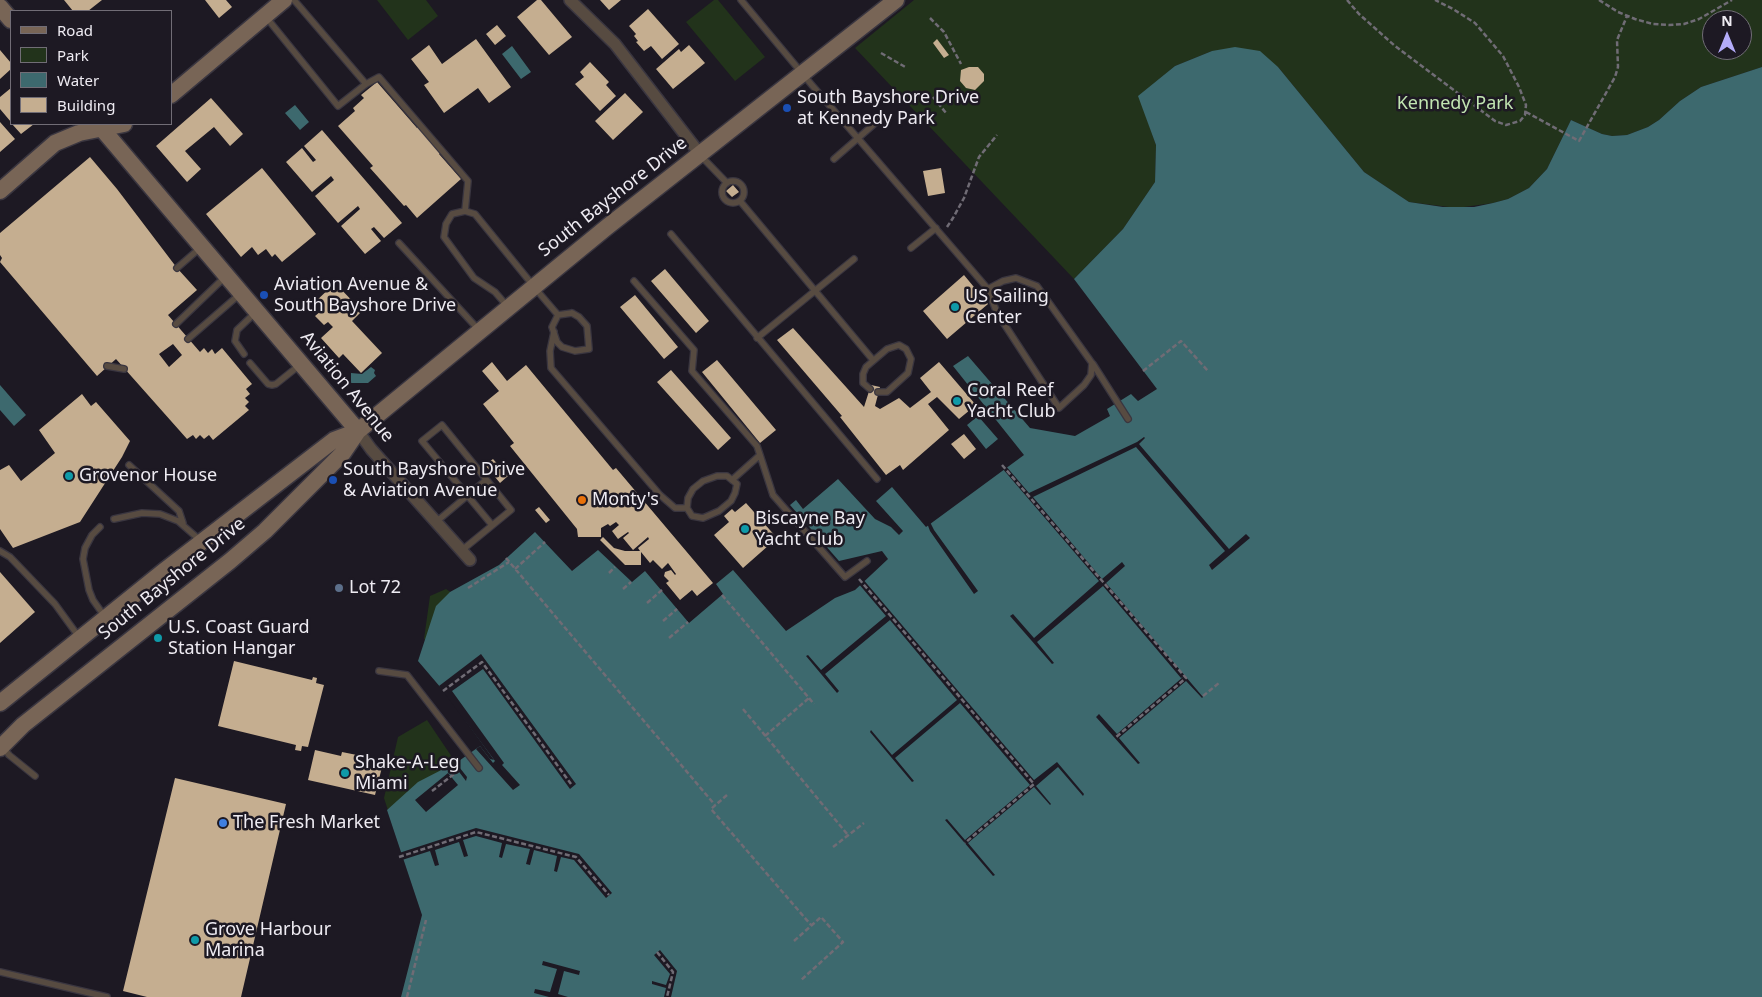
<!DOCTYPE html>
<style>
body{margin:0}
#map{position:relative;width:1762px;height:997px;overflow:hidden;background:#1d1923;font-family:"Noto Sans",sans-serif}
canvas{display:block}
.legend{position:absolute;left:10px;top:10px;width:162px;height:115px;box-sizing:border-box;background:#1d1923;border:1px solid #716d76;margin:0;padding:6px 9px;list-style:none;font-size:15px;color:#eeebf2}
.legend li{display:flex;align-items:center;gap:10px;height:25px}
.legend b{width:25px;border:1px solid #716d76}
.north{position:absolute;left:1702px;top:10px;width:50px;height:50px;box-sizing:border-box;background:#1d1923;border:1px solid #716d76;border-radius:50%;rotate:0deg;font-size:14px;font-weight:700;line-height:20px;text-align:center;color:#eeebf2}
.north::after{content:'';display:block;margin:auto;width:18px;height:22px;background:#b4acf9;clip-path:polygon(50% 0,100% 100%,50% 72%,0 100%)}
</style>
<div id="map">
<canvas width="1762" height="997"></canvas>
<ul class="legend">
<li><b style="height:6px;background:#786556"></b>Road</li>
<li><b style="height:14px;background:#22331b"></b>Park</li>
<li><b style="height:14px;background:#3d696e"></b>Water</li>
<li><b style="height:14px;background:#c5ae90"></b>Building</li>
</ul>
<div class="north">N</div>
</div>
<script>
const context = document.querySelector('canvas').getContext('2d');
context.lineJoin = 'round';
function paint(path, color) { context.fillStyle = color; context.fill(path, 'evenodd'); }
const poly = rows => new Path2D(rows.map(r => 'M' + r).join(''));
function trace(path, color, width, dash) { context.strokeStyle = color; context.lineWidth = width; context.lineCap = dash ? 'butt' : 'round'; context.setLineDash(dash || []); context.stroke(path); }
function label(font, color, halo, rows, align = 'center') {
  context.font = font + ' "Noto Sans",sans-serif'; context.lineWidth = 5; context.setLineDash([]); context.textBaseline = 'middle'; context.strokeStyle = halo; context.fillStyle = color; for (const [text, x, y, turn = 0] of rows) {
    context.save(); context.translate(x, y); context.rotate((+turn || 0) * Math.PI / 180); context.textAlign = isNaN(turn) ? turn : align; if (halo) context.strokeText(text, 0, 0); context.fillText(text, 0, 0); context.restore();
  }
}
const green = poly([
 [377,0,426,0,438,16,408,40],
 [714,0,718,0,765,57,735,81,686,22],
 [914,0,1762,0,1762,67,1701,87,1680,101,1659,120,1648,127,1627,135,1612,136,1602,134,1571,120,1547,169,1529,188,1508,199,1493,203,1457,208,1409,202,1364,172,1278,67,1212,51,1175,66,1139,96,1156,145,1155,182,1123,229,1074,279,855,48],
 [1712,20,1742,20,1742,50,1712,50],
 [446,589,455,595,430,643,424,639,430,596],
 [427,720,456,763,453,764,455,767,391,820,384,798,398,737]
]);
const water = poly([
 [512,46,531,72,521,79,502,54],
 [1235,47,1260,51,1278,67,1364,172,1409,202,1443,207,1474,207,1493,203,1508,199,1529,188,1547,169,1571,120,1602,134,1612,136,1627,135,1648,127,1659,120,1680,101,1701,87,1762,67,1762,997,401,997,422,915,387,810,418,782,453,764,466,781,467,777,456,763,480,746,490,759,494,760,447,695,418,661,436,606,450,592,499,565,535,532,572,571,598,550,632,582,645,571,689,623,723,594,716,584,733,570,786,631,835,598,855,590,888,559,882,551,839,561,790,505,796,500,803,509,838,479,875,519,891,527,899,535,903,531,876,501,892,487,926,527,1024,455,953,366,968,356,1030,428,1075,436,1110,416,1107,409,1131,394,1138,401,1157,389,1074,279,1123,229,1155,182,1156,145,1138,96,1175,66,1212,51],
 [295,105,309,122,300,130,285,113],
 [371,367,375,370,374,373,376,376,368,383,351,383,351,373,362,374],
 [0,385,26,415,14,426,0,410],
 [978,416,998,439,986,449,967,425]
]);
const pier = poly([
 [1144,437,1145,438,1139,444,1229,549,1246,534,1250,538,1212,570,1209,565,1225,551,1136,447,1033,497,1102,579,1122,562,1125,566,1106,583,1203,697,1202,698,1186,681,1119,738,1140,763,1138,764,1096,717,1099,714,1117,734,1183,677,1181,678,1103,586,1037,642,1054,663,1052,664,1010,616,1013,614,1034,638,1099,581,1002,468,1005,465,1029,493,1137,442],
 [930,522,934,530,978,591,974,594,930,531,927,523],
 [862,578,1034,780,1057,762,1084,794,1083,796,1058,767,1036,786,1051,804,1050,805,1034,787,968,843,995,875,993,876,945,820,947,819,965,840,1030,785,960,703,895,758,914,781,912,782,870,732,871,730,892,755,957,700,890,620,825,674,839,691,837,693,806,656,808,655,821,670,886,616,858,583],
 [481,654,576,784,570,789,483,669,452,691,504,763,502,765,520,785,513,790,476,749,480,746,493,763,495,761,439,686],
 [448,773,458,785,426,812,415,800],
 [476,828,579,854,612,893,606,898,574,860,561,857,557,872,554,871,557,856,534,850,530,865,526,864,530,849,506,844,502,858,499,857,502,843,476,836,463,840,468,856,464,857,459,842,435,850,439,865,435,866,430,851,402,860,399,853],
 [660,950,677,971,671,997,664,997,666,988,652,984,652,981,666,985,670,974,654,955],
 [543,961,580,971,579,975,564,971,558,994,568,997,549,997,534,993,535,989,550,992,557,969,542,965]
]);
const building = poly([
 [64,0,102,0,88,11,73,11],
 [205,0,226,0,232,7,219,18],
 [537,0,541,0,572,37,549,55,517,17],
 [600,0,621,0,609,10],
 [648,9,679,44,662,59,651,46,644,51,636,42,638,41,634,36,636,34,629,26],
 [497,25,506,36,495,45,486,34],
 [476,39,511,87,489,103,478,88,444,113,424,85,429,82,411,59,429,45,442,64],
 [937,39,949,55,944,58,933,43],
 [689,45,705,63,673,89,656,69,679,49,681,52],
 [0,50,11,63,11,69,0,79],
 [590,62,609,82,606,85,616,96,600,111,575,84,584,77,580,72],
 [969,67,978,67,984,74,984,81,975,90,966,88,960,81,961,70],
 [377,82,417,128,418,126,441,152,439,154,461,179,417,218,406,205,404,206,370,168,373,166,338,126,355,111,353,108,364,98,361,95],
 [11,88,11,122,0,109,0,97],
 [625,93,643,112,613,140,595,121],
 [211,98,243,134,230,146,214,127,185,151,201,169,187,182,156,146],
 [0,122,15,139,0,152],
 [12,124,34,124,21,134],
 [322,130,402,223,384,238,374,227,371,229,381,241,365,254,341,226,360,209,358,206,338,223,315,196,334,180,331,176,312,192,286,162,302,148,313,162,316,160,304,146],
 [90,157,117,189,177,268,197,290,168,315,200,352,204,348,208,353,212,349,215,354,222,348,252,384,246,389,250,394,245,398,249,402,245,406,249,410,213,440,209,435,204,439,200,435,196,439,193,435,187,439,116,359,97,376,0,262,2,258,0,255,0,233],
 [173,344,182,355,169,367,159,354],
 [262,168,316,234,282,262,275,254,272,257,266,249,258,255,252,247,241,257,206,214],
 [941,168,945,193,928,196,923,171],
 [733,185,739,192,732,197,726,191],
 [665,269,709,321,696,333,651,281],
 [964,275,988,304,947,339,923,311],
 [335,283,362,311,352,321,382,353,361,373,343,354,339,358,321,338,333,327,328,322,324,325,315,316,321,311,314,303],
 [635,295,678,347,664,359,620,307],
 [793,328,864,407,871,385,880,387,875,406,880,409,899,398,910,408,931,392,920,378,939,362,976,405,959,419,937,397,928,404,949,430,903,470,900,465,886,475,840,417,842,416,777,340],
 [717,360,776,430,760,443,702,372],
 [492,362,507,381,526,365,613,470,616,468,713,583,697,596,692,590,680,600,666,583,669,581,664,576,665,572,671,570,675,575,676,574,668,563,662,569,653,560,650,563,641,552,641,565,625,565,600,540,603,537,614,548,625,551,640,551,638,548,649,539,648,537,633,550,623,538,629,533,628,532,618,539,612,531,619,525,616,522,610,526,608,524,601,528,601,537,578,537,577,529,510,446,514,443,483,404,499,391,482,371],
 [671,370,731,438,718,450,657,382],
 [82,394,91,406,96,402,130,441,122,457,80,522,13,548,0,529,0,470,9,465,21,481,55,453,39,430],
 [964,434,976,449,964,459,951,444],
 [493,459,508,476,500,483,485,465],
 [746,503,777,538,743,568,714,535,729,522,724,516,732,509,735,512],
 [539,507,550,520,546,523,535,510],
 [0,572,35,612,0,643],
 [234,661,312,680,313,677,317,678,316,683,324,685,308,747,302,746,301,751,295,750,296,745,218,726],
 [315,750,341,756,342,752,357,755,355,761,382,767,375,795,308,780],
 [175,778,286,804,241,997,147,997,123,991]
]);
const path = poly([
 [1347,0,1359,14,1395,46,1495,121,1506,125,1520,121,1525,115,1526,105,1519,87,1503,56,1475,23,1453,9,1435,0],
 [1599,0,1618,12,1635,19,1653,24,1669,25,1684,24,1699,19,1732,0],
 [930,18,944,32,961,64],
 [881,53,907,68],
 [933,97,946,113],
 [1526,112,1579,141,1615,77,1618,67,1617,40,1627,16],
 [947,227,953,218,964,198,979,157,997,135],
 [1143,371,1181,341,1208,371],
 [1002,465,1186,678,1115,738],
 [506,558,715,805],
 [515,569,545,542],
 [609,573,615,567],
 [859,579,1034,784,965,843],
 [468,588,509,562],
 [623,589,631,582],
 [722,595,814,704],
 [647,603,662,590],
 [176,621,181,628],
 [663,621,677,609],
 [669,638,688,622],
 [443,691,482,662,571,784],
 [1203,696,1219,683],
 [743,709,848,835],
 [765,736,809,698],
 [432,791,458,771],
 [727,795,711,809,811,925],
 [833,847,864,823],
 [399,857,476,832,576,857,609,895],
 [794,941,821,917,843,942,800,981],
 [657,952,673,972,667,997],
 [407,997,426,920]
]);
const lane = poly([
 [741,0,811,84,988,289,997,313,1059,408,1084,385,1091,375,1092,363,1037,286,1016,278,1003,281,988,289],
 [266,17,338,106,366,84,294,0],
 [366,84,379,77,468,181,465,211],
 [701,156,727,183],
 [834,159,880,119],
 '722 192a11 11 0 1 1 22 0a11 11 0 1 1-22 0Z',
 [740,201,873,360],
 [671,234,877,479],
 [399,243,478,329],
 [911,248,936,228],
 [177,268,200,248],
 [634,281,694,350,692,371,757,446,760,455,732,480],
 [508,307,495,292,474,278,444,237,446,224,452,214,465,211,475,214,540,294,558,315],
 [572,313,579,317,587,326,589,349,575,351,562,347,557,342,552,327,558,315,572,313],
 [176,324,226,276],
 [554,332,550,351,551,368,660,495,675,508,687,508],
 [757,338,854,259],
 [188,339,240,294],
 [244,354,235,341,237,330,256,312],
 [250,363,268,384,272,385,276,384,301,364],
 [1093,364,1128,419],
 [107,366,124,369],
 [870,389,863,383,863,374,866,367,887,349,899,345,906,349,911,359,908,373,887,392,878,392],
 [760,455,773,495,845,577,867,561],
 [129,465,179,511,183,523],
 [717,476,727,476,737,484,735,493,731,501,719,511,703,518,692,516,687,508,688,498,693,489,703,481,717,476],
 [114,519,142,513,160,514,178,521,201,541],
 [436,522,486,480],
 [100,527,92,535,85,548,83,559,89,590,93,600,105,617],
 [0,551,10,557,55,604,79,637],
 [461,551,511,510,442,425,422,441,492,525],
 [379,671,407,675,479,768],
 [3,747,9,755,35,776],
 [0,972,107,997]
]);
const street = poly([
 [570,0,615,44,700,154],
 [358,431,371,449,470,560]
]);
const secondary = poly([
 [0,7,11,20],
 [171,95,284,0],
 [98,124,358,431],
 [0,191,55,143,79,133,124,124],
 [0,703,164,571,334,440,358,431],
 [0,748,23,725,230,561,265,531,343,453,358,431,607,227,896,0]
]);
const markers = [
 [787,108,5,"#1a4fb4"],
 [264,295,5,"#1a4fb4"],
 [955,307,5,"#0f9aa8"],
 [957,401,5,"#0f9aa8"],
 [69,476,5,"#0f9aa8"],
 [333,480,5,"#1a4fb4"],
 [582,500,5,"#e8710a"],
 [745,529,5,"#0f9aa8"],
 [339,588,5,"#5c6f8a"],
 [158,638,5,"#0f9aa8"],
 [345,773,5,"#0f9aa8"],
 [223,823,5,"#3f7fe0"],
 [195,940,5,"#0f9aa8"]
];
const poiNames = [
 ["South Bayshore Drive",797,98],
 ["at Kennedy Park",797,119],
 ["Aviation Avenue &",274,285],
 ["South Bayshore Drive",274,306],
 ["US Sailing",965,297],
 ["Center",965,318],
 ["Coral Reef",967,391],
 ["Yacht Club",967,412],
 ["South Bayshore Drive",343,470],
 ["& Aviation Avenue",343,491],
 ["Grovenor House",79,476],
 ["Monty's",592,500],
 ["Biscayne Bay",755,519],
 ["Yacht Club",755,540],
 ["Lot 72",349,588],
 ["U.S. Coast Guard",168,628],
 ["Station Hangar",168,649],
 ["Shake-A-Leg",355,763],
 ["Miami",355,784],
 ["The Fresh Market",233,823],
 ["Grove Harbour",205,930],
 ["Marina",205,951]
];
const parkNames = [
 ["Kennedy Park",1455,104]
];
const streetNames = [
 ["South Bayshore Drive",613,197,-38],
 ["Aviation Avenue",347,387,51],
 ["South Bayshore Drive",172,579,-39]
];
paint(green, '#22331b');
paint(water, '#3d696e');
paint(pier, '#1d1923');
paint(building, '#c5ae90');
trace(lane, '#3a3640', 8);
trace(street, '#3a3640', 14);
trace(secondary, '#3a3640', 19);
trace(path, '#706c75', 2.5, [5, 2.5]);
trace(lane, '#574b41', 5.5);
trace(street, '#574b41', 11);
trace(secondary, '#786556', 16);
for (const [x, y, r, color] of markers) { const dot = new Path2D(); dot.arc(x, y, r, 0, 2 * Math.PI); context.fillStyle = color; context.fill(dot); trace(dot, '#1d1923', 2); }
label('18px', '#eeebf2', '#1d1923', poiNames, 'left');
label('18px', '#c1e5b1', '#1d1923', parkNames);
label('18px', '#eeebf2', '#1d1923', streetNames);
</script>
